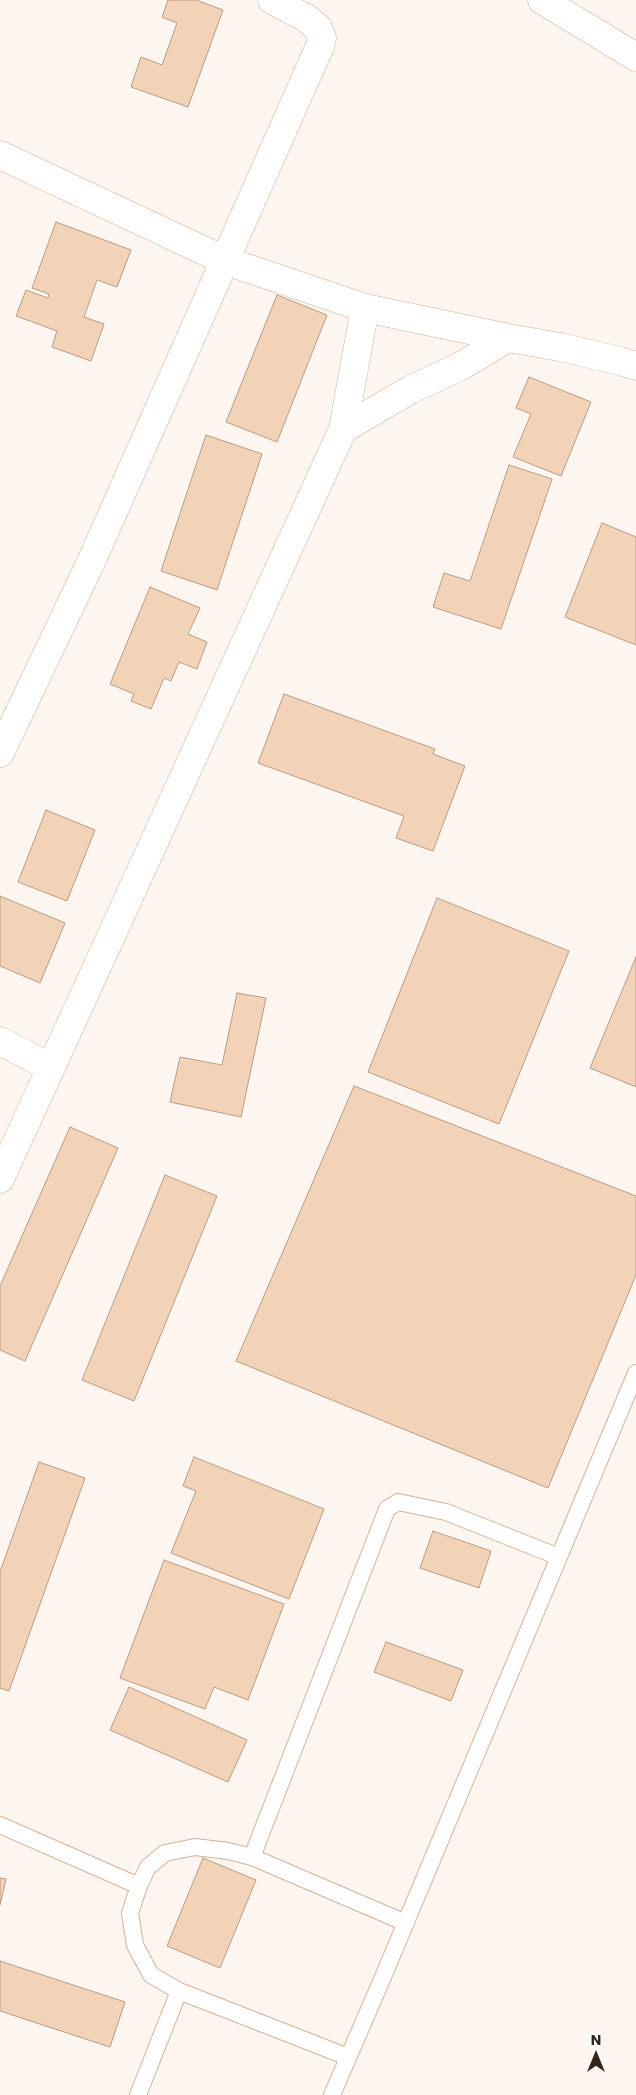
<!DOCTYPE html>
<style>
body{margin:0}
#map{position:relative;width:636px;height:2095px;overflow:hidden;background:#fcf5f0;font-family:Poppins,sans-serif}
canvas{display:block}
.north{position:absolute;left:571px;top:2030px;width:50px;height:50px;-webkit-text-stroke:4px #fff;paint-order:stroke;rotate:0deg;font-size:14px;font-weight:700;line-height:20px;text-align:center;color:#32261c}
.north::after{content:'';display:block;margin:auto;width:18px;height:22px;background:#32261c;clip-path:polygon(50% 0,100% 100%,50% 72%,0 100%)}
</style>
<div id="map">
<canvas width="636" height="2095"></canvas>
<div class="north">N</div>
</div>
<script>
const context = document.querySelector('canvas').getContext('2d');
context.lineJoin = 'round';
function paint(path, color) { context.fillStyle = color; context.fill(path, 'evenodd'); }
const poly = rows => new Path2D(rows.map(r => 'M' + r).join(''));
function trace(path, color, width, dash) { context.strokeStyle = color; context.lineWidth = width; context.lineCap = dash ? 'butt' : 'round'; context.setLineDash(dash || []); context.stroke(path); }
const building = poly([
 [168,0,196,0,223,10,188,107,131,87,141,57,162,65,177,23,162,17,168,0],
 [56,222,131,250,117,287,97,280,84,317,104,324,91,361,52,347,57,331,16,316,26,290,48,298,49,294,32,288,56,222],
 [277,295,327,315,277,442,226,422,277,295],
 [529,377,591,402,561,476,513,457,531,414,516,408,529,377],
 [206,435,262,454,217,590,161,571,206,435],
 [509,465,552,479,501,629,433,607,444,573,470,581,509,465],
 [602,523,636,537,636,645,565,617,602,523],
 [150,587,200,608,188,634,207,642,197,669,179,662,171,681,164,678,151,709,131,701,134,694,110,684,150,587],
 [284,694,435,749,433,754,465,766,433,851,396,838,404,816,258,763,284,694],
 [46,810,95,830,67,901,18,882,46,810],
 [0,896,65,923,40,983,0,966,0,896],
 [437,898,569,951,499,1124,368,1072,437,898],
 [636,957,636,1087,590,1068,636,957],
 [237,993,266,998,241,1117,170,1102,180,1057,222,1065,237,993],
 [354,1086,636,1196,636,1275,548,1488,236,1361,354,1086],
 [70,1127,118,1148,25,1361,0,1350,0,1286,70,1127],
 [165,1175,217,1196,134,1401,82,1380,165,1175],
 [194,1457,324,1509,289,1599,171,1553,196,1491,183,1486,194,1457],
 [39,1462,85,1478,9,1691,0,1688,0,1572,39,1462],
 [433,1531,491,1551,479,1588,420,1568,433,1531],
 [164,1560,284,1604,248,1700,214,1687,205,1709,120,1678,164,1560],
 [386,1642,463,1670,451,1701,374,1672,386,1642],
 [129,1687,247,1740,228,1782,110,1730,129,1687],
 [203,1858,256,1880,220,1968,167,1946,203,1858],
 [0,1878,6,1879,0,1905,0,1878],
 [0,1961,125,2002,110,2047,0,2011,0,1961]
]);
const service = poly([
 [0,1825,139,1886],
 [252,1857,387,1509,398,1502,446,1512,559,1557],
 [348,2057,179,1991,151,1975,135,1945,130,1913,139,1886,148,1867,165,1853,195,1847,228,1851,252,1857,406,1923],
 [138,2095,179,1991],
 [332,2095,383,1977,636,1373]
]);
const minor = poly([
 [542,0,636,57],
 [0,155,226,261,365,308,508,338,560,347,620,361,636,366],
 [343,429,410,390,461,366,508,338],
 [0,753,91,562,320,46,322,38,318,28,306,18,272,0],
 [0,1041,50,1067],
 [0,1179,343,429,365,308]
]);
paint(building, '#f2d3b8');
trace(building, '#ba9c83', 1);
trace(service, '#d2b399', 18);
trace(minor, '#d2b399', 29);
trace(service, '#fff', 16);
trace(minor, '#fff', 28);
</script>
